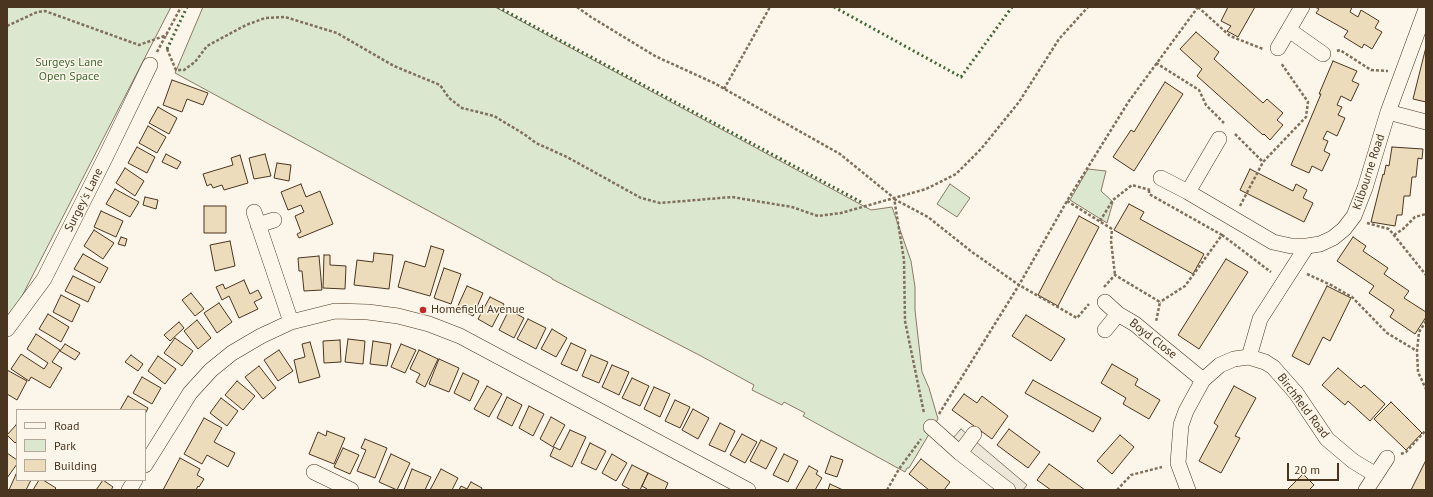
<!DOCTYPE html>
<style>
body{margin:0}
#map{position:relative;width:1433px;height:497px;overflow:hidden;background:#fbf6e9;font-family:"PT Sans",sans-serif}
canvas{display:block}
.frame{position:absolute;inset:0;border:8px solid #4a3520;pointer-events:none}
.legend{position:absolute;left:16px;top:409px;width:130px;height:72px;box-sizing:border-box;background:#fbf6e9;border:1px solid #b4a999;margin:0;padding:5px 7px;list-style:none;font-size:12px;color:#4a3520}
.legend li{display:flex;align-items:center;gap:8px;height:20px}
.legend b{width:20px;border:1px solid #b4a999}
.scale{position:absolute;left:1287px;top:463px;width:52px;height:18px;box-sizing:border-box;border:2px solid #4a3520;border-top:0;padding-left:5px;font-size:12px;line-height:14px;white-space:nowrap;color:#4a3520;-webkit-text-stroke:3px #fbf6e9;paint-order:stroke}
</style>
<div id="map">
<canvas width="1433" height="497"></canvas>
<div class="frame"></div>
<ul class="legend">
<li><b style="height:5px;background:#fbf6e9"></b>Road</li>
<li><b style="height:11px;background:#dce7d0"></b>Park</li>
<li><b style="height:11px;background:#ecdcbc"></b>Building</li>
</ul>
<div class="scale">20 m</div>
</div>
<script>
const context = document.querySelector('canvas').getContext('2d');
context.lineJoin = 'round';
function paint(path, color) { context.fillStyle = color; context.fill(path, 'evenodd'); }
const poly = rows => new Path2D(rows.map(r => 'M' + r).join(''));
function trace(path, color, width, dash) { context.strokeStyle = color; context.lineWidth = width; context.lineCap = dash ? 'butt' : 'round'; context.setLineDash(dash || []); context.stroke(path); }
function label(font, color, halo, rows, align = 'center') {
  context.font = font + ' "PT Sans",sans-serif'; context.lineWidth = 3; context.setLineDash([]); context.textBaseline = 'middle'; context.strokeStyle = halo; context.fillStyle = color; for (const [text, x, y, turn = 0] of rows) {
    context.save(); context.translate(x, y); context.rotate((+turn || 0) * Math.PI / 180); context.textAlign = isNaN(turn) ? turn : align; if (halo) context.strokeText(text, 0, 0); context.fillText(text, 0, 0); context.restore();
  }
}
const green = poly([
 [7,7,171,7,20,300,7,318,7,7],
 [203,7,495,7,871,210,892,207,911,261,915,287,915,310,922,372,929,388,938,419,909,468,907,468,905,472,803,416,805,413,784,402,782,405,752,390,754,385,701,356,552,279,552,278,175,73,203,7],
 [1088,169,1106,171,1101,191,1113,202,1107,223,1070,200,1088,169],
 [950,184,970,198,957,217,937,204,950,184]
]);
const parking = poly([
 [961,429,1027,485,1023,490,1013,490,953,438,961,429]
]);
const building = poly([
 [1228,7,1255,7,1238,37,1227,31,1231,26,1221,21,1228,7],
 [1315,7,1352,7,1350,12,1358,17,1361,10,1379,21,1375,28,1382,32,1372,49,1364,44,1362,48,1344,37,1348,31,1316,13,1319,9,1315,7],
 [1196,32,1219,52,1214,59,1263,103,1267,99,1283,113,1277,120,1283,125,1270,140,1264,134,1263,135,1197,76,1202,69,1180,49,1196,32],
 [1426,47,1426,102,1413,99,1426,47],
 [1333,61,1357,71,1352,81,1359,84,1351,101,1341,96,1337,105,1342,107,1338,115,1345,118,1337,136,1327,131,1323,139,1328,141,1324,151,1330,154,1322,171,1312,166,1309,173,1291,165,1321,94,1319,94,1333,61],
 [172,80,208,93,203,105,187,99,182,112,163,105,172,80],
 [1165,82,1183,94,1134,171,1113,157,1131,130,1134,132,1165,82],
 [158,107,177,118,169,134,149,123,158,107],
 [148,126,166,137,157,153,139,143,148,126],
 [137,147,155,157,147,173,128,163,137,147],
 [1392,147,1423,149,1422,159,1418,158,1416,177,1412,177,1410,196,1404,196,1402,215,1397,215,1395,226,1371,222,1383,174,1384,175,1386,165,1389,166,1392,147],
 [166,154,181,162,177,169,162,162,166,154],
 [265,154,271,176,254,179,249,158,265,154],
 [240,155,248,183,224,190,222,185,213,188,211,184,207,186,203,174,233,165,231,158,240,155],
 [277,163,291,165,289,181,274,178,277,163],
 [125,168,144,181,135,196,116,183,125,168],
 [1250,169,1293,191,1296,184,1307,190,1303,198,1313,203,1304,222,1240,190,1250,169],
 [301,184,306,197,320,191,333,224,299,238,297,234,301,232,295,216,304,212,301,205,288,210,281,192,301,184],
 [115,189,139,202,130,217,106,204,115,189],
 [145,197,158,200,156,209,143,205,145,197],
 [1129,204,1144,212,1140,219,1204,254,1193,274,1114,230,1129,204],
 [204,206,226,206,226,233,204,233,204,206],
 [101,211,123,221,116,237,94,227,101,211],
 [1079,216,1099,227,1058,306,1038,295,1079,216],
 [94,230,114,243,103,259,84,246,94,230],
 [121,237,127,239,125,246,118,244,121,237],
 [1353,237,1366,246,1363,251,1388,268,1384,274,1409,291,1404,298,1426,312,1426,317,1415,334,1390,317,1394,310,1369,293,1374,286,1337,261,1353,237],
 [230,241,235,266,215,271,210,245,230,241],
 [431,246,444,250,430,296,398,287,405,261,425,267,431,246],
 [374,253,393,255,389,289,354,285,357,260,373,262,374,253],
 [83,254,108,268,100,283,74,269,83,254],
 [324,255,330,255,330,265,346,266,345,289,323,288,324,255],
 [319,256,322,290,304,291,302,271,299,271,298,258,319,256],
 [1226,259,1248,272,1199,349,1178,335,1226,259],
 [444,268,461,274,451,304,434,298,444,268],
 [73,276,95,287,88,302,65,291,73,276],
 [244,280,250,294,258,290,262,298,254,302,258,309,239,318,229,296,222,300,216,287,223,284,225,289,244,280],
 [467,286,483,293,473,316,457,308,467,286],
 [1327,286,1351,298,1330,341,1323,337,1309,365,1292,356,1327,286],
 [191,293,204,309,195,316,182,300,191,293],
 [61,295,80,305,72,322,53,312,61,295],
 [490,297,504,304,492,327,478,319,490,297],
 [219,303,232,322,217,333,204,313,219,303],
 [509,310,524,318,514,338,499,330,509,310],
 [48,314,69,327,61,342,39,329,48,314],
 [1026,315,1065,339,1051,361,1012,336,1026,315],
 [528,319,546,328,536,349,517,339,528,319],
 [197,320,211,338,198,349,184,331,197,320],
 [179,322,184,328,170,341,164,335,179,322],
 [552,329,567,338,556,357,541,349,552,329],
 [36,334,60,350,52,362,62,368,50,388,31,377,29,381,11,369,21,354,44,369,48,363,27,349,36,334],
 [175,338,193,351,182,366,164,353,175,338],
 [348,339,365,341,363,364,345,362,348,339],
 [340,340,341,362,324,363,323,341,340,340],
 [373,341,391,344,387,366,370,364,373,341],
 [310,342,320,377,299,383,294,360,305,357,302,344,310,342],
 [571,343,586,350,577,371,561,364,571,343],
 [65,344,80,353,75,360,60,351,65,344],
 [401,344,416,350,405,373,391,367,401,344],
 [279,350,293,371,278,381,264,360,279,350],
 [419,350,438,359,425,387,416,382,420,374,410,369,419,350],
 [131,355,143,364,138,371,125,362,131,355],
 [591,355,608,362,599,383,582,376,591,355],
 [158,356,176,369,165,384,148,371,158,356],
 [439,359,459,368,449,392,429,384,439,359],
 [1112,364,1138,379,1135,385,1160,400,1149,419,1123,404,1126,398,1101,383,1112,364],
 [612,365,629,372,619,395,602,387,612,365],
 [259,366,276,388,263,399,245,377,259,366],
 [1338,368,1361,388,1364,385,1385,404,1370,421,1348,401,1345,405,1322,385,1338,368],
 [7,370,27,381,17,400,7,394,7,370],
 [463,373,479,381,470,401,454,393,463,373],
 [142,377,161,388,152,404,133,393,142,377],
 [632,378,649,386,640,406,622,398,632,378],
 [1033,380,1101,418,1093,432,1025,393,1033,380],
 [237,381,255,396,243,410,225,395,237,381],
 [487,386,502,394,489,417,474,409,487,386],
 [1234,386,1256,398,1235,436,1240,438,1221,473,1199,461,1218,426,1214,423,1234,386],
 [654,387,670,394,660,417,644,409,654,387],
 [964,394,977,403,982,396,1008,416,992,439,952,410,964,394],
 [128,396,148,408,145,414,145,410,120,410,128,396],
 [507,397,522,405,512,426,497,418,507,397],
 [221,398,238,411,227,426,210,413,221,398],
 [675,400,690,407,680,428,665,421,675,400],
 [1391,402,1422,433,1406,450,1374,419,1391,402],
 [529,406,544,414,533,436,519,428,529,406],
 [693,409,709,418,698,439,682,430,693,409],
 [551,417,565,425,553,447,540,439,551,417],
 [204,418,222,428,214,442,235,453,228,467,207,455,202,464,184,454,204,418],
 [720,423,735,431,725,452,709,445,720,423],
 [16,425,17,426,17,441,15,443,7,435,16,425],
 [1009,429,1040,452,1028,468,997,445,1009,429],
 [570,430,586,437,572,467,550,456,554,447,560,450,570,430],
 [327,431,345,438,334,464,309,454,318,432,326,436,327,431],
 [742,434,757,442,745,463,730,455,742,434],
 [1120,435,1134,447,1112,474,1097,461,1120,435],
 [365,439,387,448,375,478,357,471,366,450,361,448,365,439],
 [761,440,777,448,766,469,750,461,761,440],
 [590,443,606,451,596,470,581,463,590,443],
 [343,448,359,455,350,474,334,467,343,448],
 [7,453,17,460,17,464,7,478,7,453],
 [391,454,410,463,397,490,379,482,391,454],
 [612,454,627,463,616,481,602,473,612,454],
 [784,454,798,461,788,482,773,475,784,454],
 [831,456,843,460,837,477,825,473,831,456],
 [180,458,200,469,197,475,204,479,199,487,198,486,196,490,163,490,180,458],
 [921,459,950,482,944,490,929,490,909,474,921,459],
 [1426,460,1426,490,1411,490,1426,460],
 [1049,464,1085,490,1051,490,1037,480,1049,464],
 [632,465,648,473,640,490,631,490,622,485,632,465],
 [809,466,818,471,816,474,822,478,815,490,798,490,796,489,809,466],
 [412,469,431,477,425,490,404,490,412,469],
 [441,469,458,478,452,490,430,490,441,469],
 [17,472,17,480,31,480,26,490,9,490,17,472],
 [648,473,668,483,665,490,647,490,647,489,642,486,648,473],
 [1303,474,1314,485,1309,490,1287,490,1303,474],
 [39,480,43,480,56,488,54,490,33,490,39,480],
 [103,480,113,487,111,490,96,490,103,480],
 [471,482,482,488,481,490,459,490,461,486,467,489,471,482],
 [830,484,843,490,828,490,830,484]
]);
const path = poly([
 [577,7,591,17,655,56,714,83,840,154,894,198,904,260,905,321,924,413],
 [1198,7,1230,36,1263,49],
 [7,26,37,12,45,11,139,45,167,35],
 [167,49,176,70,184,70,195,62,207,46,246,25,265,18,285,17,337,33,394,66,440,85,449,98,462,108,494,116,524,134,536,143,567,157,641,198,660,203,732,197,792,207,818,216,841,213,926,189,956,174,981,149,1019,102,1059,39,1088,7],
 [1337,51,1340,50,1371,70,1388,71],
 [157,52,181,7],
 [1156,63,1199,90,1206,105,1224,123],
 [724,89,770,7],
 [1235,134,1263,162],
 [1149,190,1149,194,1222,235,1185,286,1160,302],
 [894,199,928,217,972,252,1019,285,1077,318,1089,304],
 [1067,201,1112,229,1111,241,1115,275],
 [1240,206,1263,162,1306,117,1308,102,1281,63],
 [1100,221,1113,200,1132,185,1150,190],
 [1367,223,1389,229,1426,275],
 [1222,235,1271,272],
 [1394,235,1403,229,1415,217,1426,214],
 [1307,274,1331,285,1352,297,1387,333,1417,351],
 [1104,287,1115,275,1160,302,1156,322],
 [1426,321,1419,332,1417,351,1418,372,1426,389],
 [939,414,1019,285,1067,201,1129,101,1198,7],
 [1401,454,1406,452,1426,430],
 [887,490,899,469,921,439],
 [1117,490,1131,475,1162,467]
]);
const street = poly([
 [1289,30,1323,54],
 [1278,48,1302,7],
 [1388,112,1426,122],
 [1161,178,1188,192,1273,242,1291,246,1307,246,1320,244,1333,238,1344,229,1354,216,1365,188,1388,112,1426,9],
 [1188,192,1219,139],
 [254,212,291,322],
 [258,225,274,220],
 [1105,302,1118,314],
 [7,329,44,279,106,156,150,65],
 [1105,330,1118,314,1135,324,1153,339,1203,380],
 [1249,357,1260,319,1307,246],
 [931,427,960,453,1008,490],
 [960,453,974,434],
 [145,465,190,393,211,370,232,353,261,336,291,322,335,311,368,312,398,316,429,324,460,336,748,490],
 [314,472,351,490],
 [129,490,135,480],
 [1188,490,1178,463,1181,425,1186,411,1203,380,1220,365,1234,359,1249,357,1265,362,1273,367,1296,393,1327,439,1353,461,1376,475],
 [1366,490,1387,458]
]);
const hedge = poly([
 [498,7,861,202],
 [834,7,961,77,1012,7],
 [167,49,187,7]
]);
const markers = [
 [423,310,4,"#c62828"]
];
const parkNames = [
 ["Surgeys Lane",69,63],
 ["Open Space",69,77]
];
const streetNames = [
 ["Kilbourne Road",1369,172,-72],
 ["Surgey's Lane",84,200,-63],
 ["Boyd Close",1153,339,38],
 ["Birchfield Road",1303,406,53]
];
const poiNames = [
 ["Homefield Avenue",431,310]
];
paint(green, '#dce7d0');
trace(green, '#887966', 1);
paint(parking, '#ede7d9');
trace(parking, '#887966', 1);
paint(building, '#ecdcbc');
trace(building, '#4a3520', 1);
trace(street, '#4a3520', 16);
trace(path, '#7f6f5c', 2.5, [3, 2]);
trace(street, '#fbf6e9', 15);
trace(hedge, '#436837', 3, [2, 3]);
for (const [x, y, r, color] of markers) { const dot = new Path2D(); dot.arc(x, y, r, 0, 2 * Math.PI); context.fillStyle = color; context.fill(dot); trace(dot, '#fbf6e9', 1.5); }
label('12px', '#436837', '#fbf6e9', parkNames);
label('12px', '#4a3520', '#fbf6e9', streetNames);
label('12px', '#4a3520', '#fbf6e9', poiNames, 'left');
</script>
